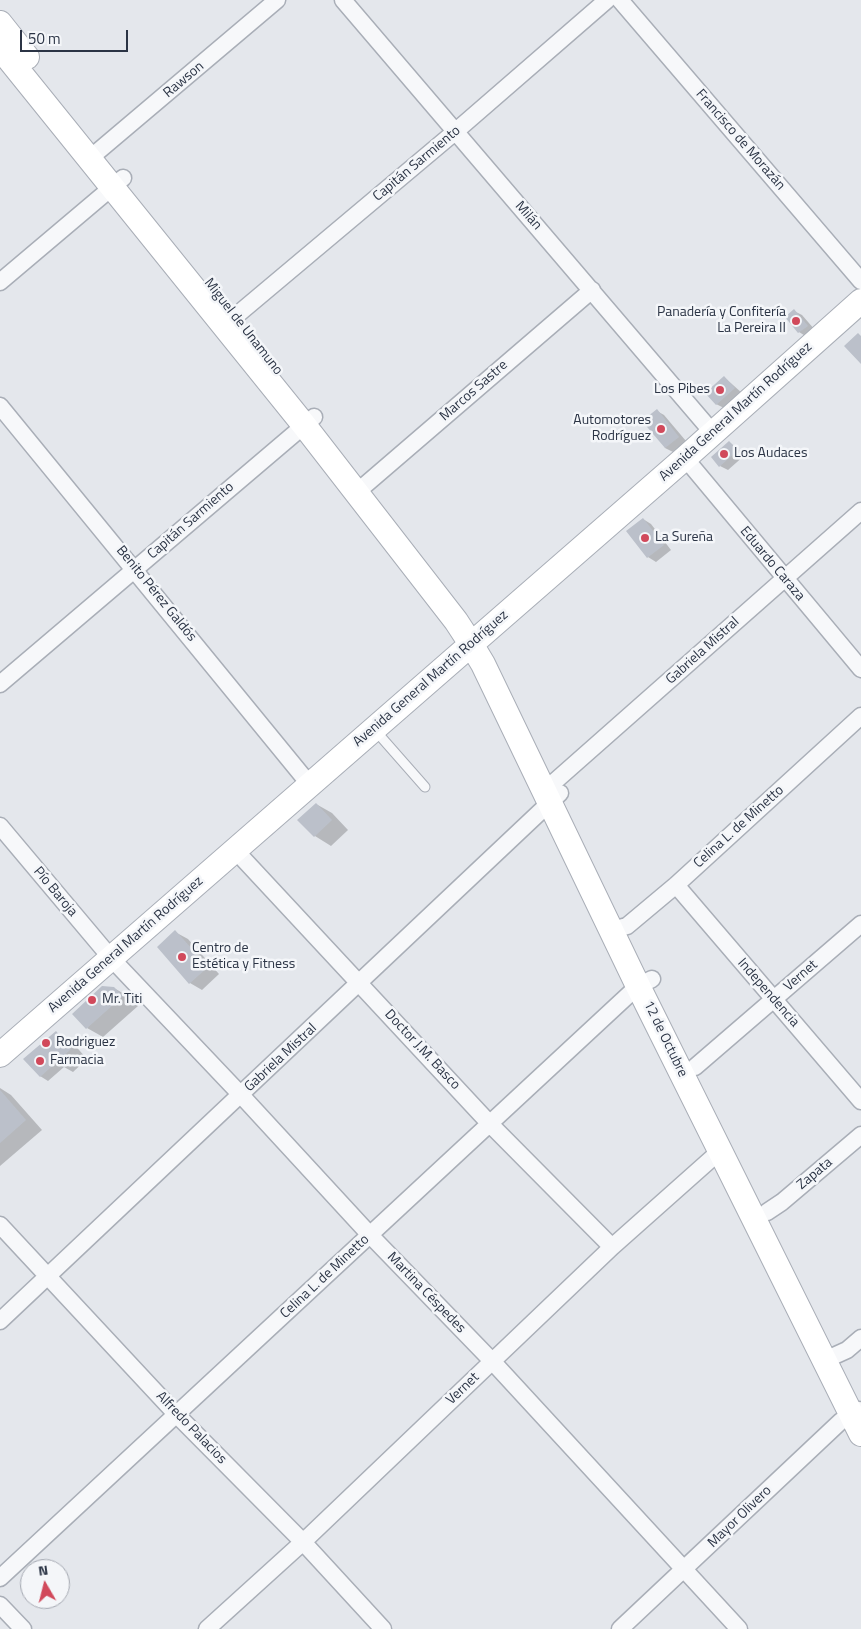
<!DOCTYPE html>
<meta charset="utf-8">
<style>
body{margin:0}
#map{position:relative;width:861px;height:1629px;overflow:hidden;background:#e4e7ec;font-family:"Titillium Web",sans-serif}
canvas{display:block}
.north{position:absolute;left:20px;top:1559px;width:50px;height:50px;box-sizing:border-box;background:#f4f6f9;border:1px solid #a4a8b1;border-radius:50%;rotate:352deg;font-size:14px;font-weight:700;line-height:20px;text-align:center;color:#2b3445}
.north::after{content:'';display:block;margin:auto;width:18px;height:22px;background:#d1495b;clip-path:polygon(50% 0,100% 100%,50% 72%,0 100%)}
.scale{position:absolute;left:20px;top:30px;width:108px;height:22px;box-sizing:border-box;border:2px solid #2b3445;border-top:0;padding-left:6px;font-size:15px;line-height:18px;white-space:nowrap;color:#2b3445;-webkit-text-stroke:4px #f4f6f9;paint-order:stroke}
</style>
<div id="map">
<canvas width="861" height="1629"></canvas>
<div class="north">N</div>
<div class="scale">50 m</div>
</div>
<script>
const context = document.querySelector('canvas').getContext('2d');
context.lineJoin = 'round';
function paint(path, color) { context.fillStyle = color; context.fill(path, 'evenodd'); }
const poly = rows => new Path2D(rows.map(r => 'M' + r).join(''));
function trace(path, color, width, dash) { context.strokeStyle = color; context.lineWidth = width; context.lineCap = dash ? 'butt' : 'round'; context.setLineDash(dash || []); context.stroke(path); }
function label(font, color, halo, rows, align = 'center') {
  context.font = font + ' "Titillium Web",sans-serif'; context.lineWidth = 5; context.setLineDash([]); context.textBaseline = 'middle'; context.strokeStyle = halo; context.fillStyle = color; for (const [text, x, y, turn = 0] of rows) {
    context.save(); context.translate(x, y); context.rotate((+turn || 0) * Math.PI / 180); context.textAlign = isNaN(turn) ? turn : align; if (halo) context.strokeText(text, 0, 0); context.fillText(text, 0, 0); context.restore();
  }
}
const shadow = poly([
 [794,311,802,315,815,330,807,337,799,332,786,317],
 [724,377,742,393,724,408,716,404],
 [657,411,664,415,686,441,673,452,665,448],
 [729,442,745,455,728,470,720,466],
 [643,519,651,524,671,550,656,562,648,557],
 [316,804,332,813,348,830,331,846,315,836],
 [175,932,188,939,219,974,202,990,190,983],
 [114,988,131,998,138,1006,103,1037,87,1028],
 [56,1033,72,1042,87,1059,73,1072,64,1067,48,1081,40,1076],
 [0,1088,11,1095,42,1130,0,1166]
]);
const building = poly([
 [794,309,808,326,798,333,785,317],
 [858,333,861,336,861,364,844,346],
 [724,376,735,388,716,405,705,393],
 [657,409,679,437,665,448,642,421],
 [729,441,738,450,719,467,711,457],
 [643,518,664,545,647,558,626,531],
 [316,803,332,820,314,837,297,820],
 [175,930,208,967,189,984,157,947],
 [102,986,114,987,123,996,86,1029,72,1014],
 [56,1031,71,1049,40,1077,23,1059],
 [0,1090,26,1120,0,1143]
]);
const lane = poly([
 [374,729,425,787]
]);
const street = poly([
 [343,0,713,433],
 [620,0,861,281],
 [89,159,277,0],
 [0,282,123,178],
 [225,325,456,131,607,0],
 [0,406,310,785],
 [685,458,861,669],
 [357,492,592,290],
 [0,684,314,417],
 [544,791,861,511],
 [0,826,111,958,241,1095,370,1235,492,1361,739,1629],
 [235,850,490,1124,612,1247],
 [676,885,861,1101],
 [612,930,627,926,676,885,861,716],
 [695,1067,861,924],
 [767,1212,782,1202,861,1135],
 [0,1225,177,1415,303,1542,383,1629],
 [0,1321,560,793],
 [825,1360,847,1350,861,1338],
 [0,1578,638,986,652,979],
 [0,1605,23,1629],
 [207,1629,303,1542,612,1247,720,1151],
 [620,1629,841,1421,859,1410]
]);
const secondary = poly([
 [0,23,27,57],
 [0,48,304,425,456,621,471,644,483,664,638,986,861,1434],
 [0,1055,685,458,861,301]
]);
const markers = [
 [796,321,5,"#d1495b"],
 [720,390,5,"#d1495b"],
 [661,429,5,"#d1495b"],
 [724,454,5,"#d1495b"],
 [645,538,5,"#d1495b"],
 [182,957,5,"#d1495b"],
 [92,1000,5,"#d1495b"],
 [46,1043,5,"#d1495b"],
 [40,1061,5,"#d1495b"]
];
const streetNames = [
 ["Rawson",184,80,-40],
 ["Francisco de Morazán",740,140,49],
 ["Capitán Sarmiento",417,164,-40],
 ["Milán",528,216,49],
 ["Miguel de Unamuno",243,327,52],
 ["Marcos Sastre",474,391,-41],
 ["Avenida General Martín Rodríguez",736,412,-42],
 ["Capitán Sarmiento",191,521,-41],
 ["Eduardo Caraza",772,564,50],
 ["Benito Pérez Galdós",156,594,51],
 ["Gabriela Mistral",703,651,-42],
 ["Avenida General Martín Rodríguez",431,679,-41],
 ["Celina L. de Minetto",739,827,-42],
 ["Pío Baroja",55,892,50],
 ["Avenida General Martín Rodríguez",126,945,-41],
 ["Vernet",801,976,-41],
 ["Independencia",768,993,49],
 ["12 de Octubre",665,1039,64],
 ["Doctor J.M. Basco",422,1050,47],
 ["Gabriela Mistral",281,1058,-43],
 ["Zapata",815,1174,-40],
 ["Celina L. de Minetto",325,1277,-43],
 ["Martina Céspedes",426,1293,46],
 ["Vernet",463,1389,-44],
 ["Alfredo Palacios",191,1428,46],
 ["Mayor Olivero",740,1517,-44]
];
const poiNames = [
 ["Panadería y Confitería",786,313,"right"],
 ["La Pereira II",786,329,"right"],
 ["Los Pibes",710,390,"right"],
 ["Automotores",651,421,"right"],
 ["Rodríguez",651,437,"right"],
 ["Los Audaces",734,454],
 ["La Sureña",655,538],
 ["Centro de",192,949],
 ["Estética y Fitness",192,965],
 ["Mr. Titi",102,1000],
 ["Rodriguez",56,1043],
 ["Farmacia",50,1061]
];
paint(shadow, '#0003');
paint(building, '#bbc0ca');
trace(lane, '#a9aeb7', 11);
trace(street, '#a9aeb7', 19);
trace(secondary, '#a9aeb7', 26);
trace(lane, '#f7f8fa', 9);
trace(street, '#f7f8fa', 16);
trace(secondary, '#fff', 24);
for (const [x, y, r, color] of markers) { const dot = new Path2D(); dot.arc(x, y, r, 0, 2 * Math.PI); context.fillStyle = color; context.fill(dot); trace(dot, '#f4f6f9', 2); }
label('14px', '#2b3445', '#f4f6f9', streetNames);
label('14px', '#2b3445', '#f4f6f9', poiNames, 'left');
</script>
